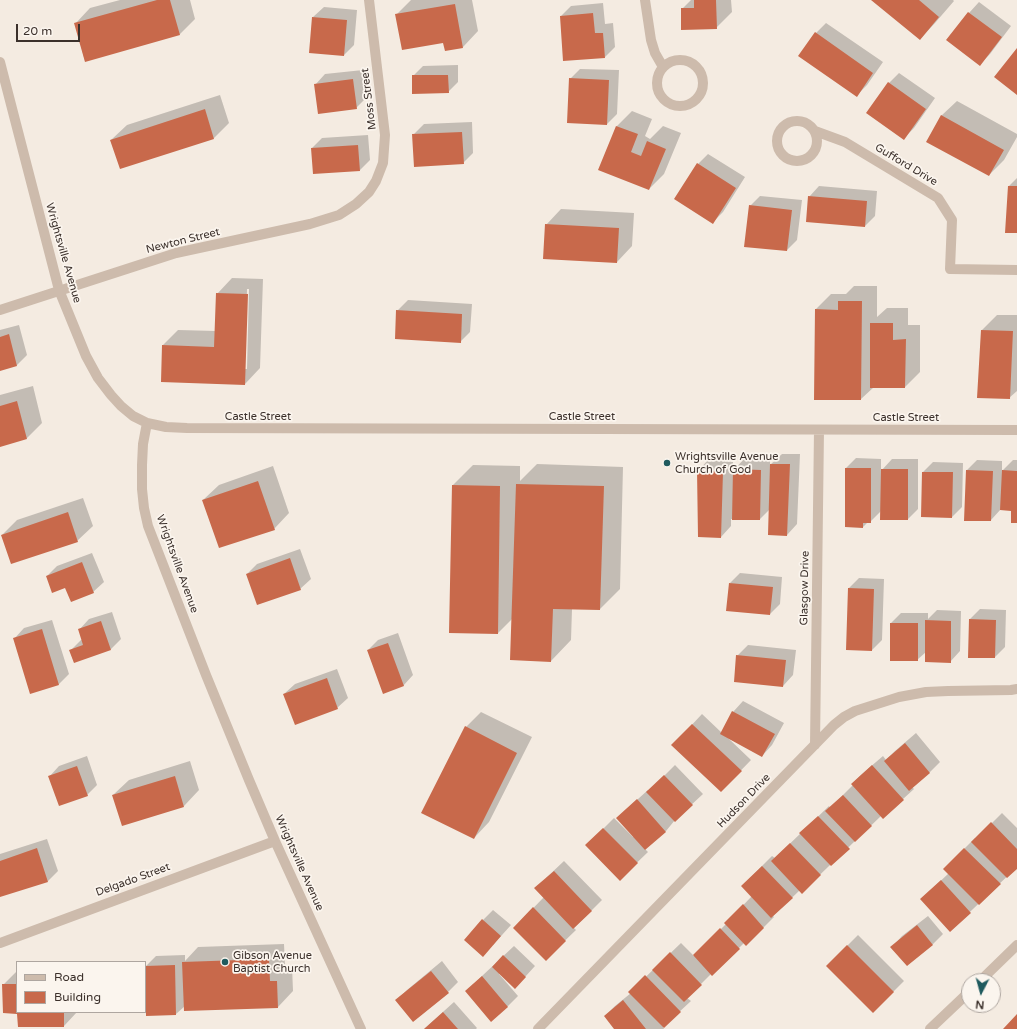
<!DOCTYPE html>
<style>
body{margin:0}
#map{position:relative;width:1017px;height:1029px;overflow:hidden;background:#f4ebe1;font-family:"Varela Round",sans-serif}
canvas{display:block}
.legend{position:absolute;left:16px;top:961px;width:130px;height:52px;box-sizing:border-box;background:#fbf5ee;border:1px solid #aea6a0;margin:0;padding:5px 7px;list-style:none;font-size:12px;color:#3b302b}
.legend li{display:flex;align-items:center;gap:8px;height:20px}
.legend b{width:20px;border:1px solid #aea6a0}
.north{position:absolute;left:961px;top:973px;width:40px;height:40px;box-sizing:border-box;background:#fbf5ee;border:1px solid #aea6a0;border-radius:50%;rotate:186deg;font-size:11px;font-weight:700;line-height:16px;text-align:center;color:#3b302b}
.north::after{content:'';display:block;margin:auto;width:14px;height:18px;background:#1f5a5e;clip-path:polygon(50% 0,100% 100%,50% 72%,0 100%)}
.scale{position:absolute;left:16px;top:24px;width:64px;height:18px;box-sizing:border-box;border:2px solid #3b302b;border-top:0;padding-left:5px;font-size:12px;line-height:14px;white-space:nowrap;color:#3b302b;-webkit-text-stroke:3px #fbf5ee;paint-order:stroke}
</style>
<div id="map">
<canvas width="1017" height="1029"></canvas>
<ul class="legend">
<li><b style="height:5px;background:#cdbbac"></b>Road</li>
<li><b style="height:11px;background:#c8694b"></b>Building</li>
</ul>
<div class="north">N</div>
<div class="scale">20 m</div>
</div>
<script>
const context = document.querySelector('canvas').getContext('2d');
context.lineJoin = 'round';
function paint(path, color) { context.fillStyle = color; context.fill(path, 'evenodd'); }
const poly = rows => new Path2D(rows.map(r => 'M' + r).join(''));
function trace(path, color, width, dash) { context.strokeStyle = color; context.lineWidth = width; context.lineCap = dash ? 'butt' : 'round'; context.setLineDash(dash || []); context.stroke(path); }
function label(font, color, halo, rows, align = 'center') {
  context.font = font + ' "Varela Round",sans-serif'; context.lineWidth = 3.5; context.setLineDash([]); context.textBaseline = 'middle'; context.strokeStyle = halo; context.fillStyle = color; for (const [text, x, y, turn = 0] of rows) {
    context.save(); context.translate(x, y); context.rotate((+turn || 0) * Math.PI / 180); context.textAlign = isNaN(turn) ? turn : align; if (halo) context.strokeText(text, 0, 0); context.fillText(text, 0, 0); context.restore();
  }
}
const shadow = poly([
 [120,0,190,0,195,19,180,34,85,61,75,24,90,8],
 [411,0,472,0,478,31,463,47,444,42,396,15],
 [691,0,731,0,732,12,716,28,682,9],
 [872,0,953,0,954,1,935,23,920,39],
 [979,2,1011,26,990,54,980,64,948,40,969,13],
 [603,3,605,24,613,23,615,47,605,57,561,16,571,6],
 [324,7,357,10,354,45,344,55,313,17],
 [826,23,883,62,867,85,857,95,816,33],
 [458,65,458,82,448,92,413,76,423,66],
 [580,69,619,70,617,114,607,124,570,79],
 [363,70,367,97,356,108,315,85,325,74],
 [899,73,935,98,914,128,904,138,889,83],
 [220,95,229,123,214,138,121,168,111,140,127,125],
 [957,101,1017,134,1017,137,1004,160,989,175,941,116],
 [632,111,652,119,645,136,650,139,663,126,681,133,664,174,649,189,600,169,617,126],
 [472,122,473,153,463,163,413,135,424,124],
 [368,135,370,160,360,170,312,148,322,138],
 [708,154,745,177,723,212,713,222,698,164],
 [1017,178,1017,232,1006,232,1009,186],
 [819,186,877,191,875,216,865,226,809,197],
 [760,196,802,200,797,240,787,250,750,206],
 [561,209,634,213,632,246,617,262,546,225],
 [232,278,263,279,260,368,245,384,162,346,178,330,216,331,217,294],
 [247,289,249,289,247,369,245,369],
 [854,286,877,286,877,317,887,308,908,308,908,325,920,325,920,372,905,387,874,387,861,399,815,399,816,309,831,294,846,294],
 [408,300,472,304,470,332,460,342,397,311],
 [997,315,1017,315,1017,391,1009,398,978,397,982,330],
 [19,325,27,355,17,365,0,370,0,330],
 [33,386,42,423,27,438,0,446,0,395],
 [782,454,800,454,797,524,787,535,770,509,760,519,731,519,731,526,721,537,699,536,698,471,708,460,733,462,733,471,744,459,770,460,770,465],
 [856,458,881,459,881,471,892,459,918,459,918,509,908,519,881,519,881,511,870,522,868,522,863,527,846,468],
 [977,460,1002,461,1002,471,1013,460,1017,460,1017,522,1012,510,1001,509,991,520,966,471],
 [933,462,963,463,962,507,952,517,923,472],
 [537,464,623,467,620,589,600,609,572,609,571,640,551,661,511,659,513,618,498,633,453,485,473,465,520,466,520,481],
 [273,466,289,513,274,529,203,500,219,485],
 [83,498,93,526,77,541,2,535,17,520],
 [300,549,311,579,300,589,247,574,257,564],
 [92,553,104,582,93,592,66,587,47,576,57,566],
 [740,573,782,577,780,604,770,614,730,583],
 [859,578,884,579,882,640,872,650,849,588],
 [980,609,1006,610,1005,647,995,657,969,657,969,620],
 [937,610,961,611,960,651,950,662,926,652,917,660,891,623,901,613,928,613,928,619],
 [112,612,121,639,111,649,74,662,70,651,81,640,82,640,79,630,89,619],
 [52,620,69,674,59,684,31,693,14,639,24,628],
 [398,633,413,675,403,686,368,650,378,640],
 [748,645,796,650,793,675,783,686,737,656],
 [337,669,348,698,337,708,284,694,295,684],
 [743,701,784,723,772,745,762,756,728,738,751,760,721,791,673,745,702,714,722,733,733,712],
 [481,712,532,737,489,822,474,838,466,727],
 [916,733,940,762,930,772,912,787,914,789,903,799,883,818,881,816,802,892,800,890,773,916,774,917,746,945,744,943,712,975,711,974,687,998,691,1001,663,1027,664,1029,616,1029,605,1016,615,1006,631,993,630,992,681,943,694,956,726,924,726,923,752,896,742,886,772,856,775,858,829,806,830,808,853,785,852,784,862,774,883,756,886,760,895,751],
 [87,756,97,785,87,795,49,777,59,766],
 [190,761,199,790,184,806,113,795,129,780],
 [675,765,703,794,675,820,666,831,645,849,648,852,620,879,587,845,614,818,633,837,634,836,628,808,648,790,649,791],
 [1002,813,1017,828,1017,867,951,930,932,889,949,873,944,869,975,838,976,839],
 [47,839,58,871,48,881,0,896,0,854],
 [564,861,602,900,574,928,576,930,546,959,514,928,544,897,546,878],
 [493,910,511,925,493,945,483,920],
 [928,916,943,934,933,944,907,965,892,947,902,936],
 [858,935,904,981,873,1012,827,966],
 [284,944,285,966,292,966,293,991,278,1007,185,1010,185,1006,176,1014,147,1015,146,966,156,956,185,955,185,961,198,947],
 [514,946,535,966,525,977,500,973,499,974,518,996,507,1007,466,991],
 [442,961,458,982,448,992,413,1020,397,1000,407,990],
 [17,971,17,1012,77,1012,64,1026,18,1013,4,1012,3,985],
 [454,1002,477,1028,476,1029,424,1029]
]);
const building = poly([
 [157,0,170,0,180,35,85,62,74,23],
 [694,0,716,0,717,29,681,30,681,8,694,8],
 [871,0,919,0,939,17,920,40],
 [455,4,463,48,445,51,443,43,402,50,395,14],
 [968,12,1002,37,980,66,946,40],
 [593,13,595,33,603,33,605,58,563,61,560,16],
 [312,17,347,20,344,56,309,53],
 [815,32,873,73,857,97,798,56],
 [1017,48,1017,95,994,77],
 [412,75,448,75,449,93,412,94],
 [569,78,609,80,607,125,567,123],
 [353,79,357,109,318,114,314,84],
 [888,82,926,109,904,140,866,113],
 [205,109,214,139,120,169,110,140],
 [941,115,1004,150,989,176,926,142],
 [616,126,638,134,631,152,641,156,647,141,666,149,649,190,598,170],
 [462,132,464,164,414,167,412,134],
 [358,145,360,171,313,174,311,148],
 [697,163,736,188,713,224,674,199],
 [1008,186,1017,186,1017,233,1005,233],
 [808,196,867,201,865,227,806,222],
 [749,205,792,210,787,251,744,247],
 [545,224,619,228,617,263,543,259],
 [216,293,248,294,245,385,161,382,162,345,214,347],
 [838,301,862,301,861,400,814,400,815,309,838,310],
 [396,310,462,314,461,343,395,339],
 [870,323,893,323,893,340,906,339,905,388,870,388],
 [981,330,1013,331,1010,399,977,398],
 [9,334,17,366,0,371,0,337],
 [17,401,27,439,0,447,0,406],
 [770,464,790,464,787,536,768,535],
 [845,468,871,468,871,523,863,523,863,528,845,527],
 [733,469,761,470,760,520,732,520],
 [881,469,908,469,908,520,880,520],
 [697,470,723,472,721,538,698,537],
 [966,470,993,471,991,521,964,521],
 [1002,470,1017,471,1017,523,1011,523,1011,511,1000,510],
 [922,472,953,472,952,518,921,517],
 [258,481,275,530,219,548,202,500],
 [516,484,604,486,600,610,553,609,551,662,510,660],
 [452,485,500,486,498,634,449,633],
 [68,512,78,542,11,564,1,535],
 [290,558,301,590,257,605,246,574],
 [82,562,94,593,71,602,65,588,52,593,46,576],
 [729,583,773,587,770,615,726,611],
 [848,588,874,589,872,651,846,650],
 [969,619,996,620,995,658,968,658],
 [925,620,951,621,951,663,925,662],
 [101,621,111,650,74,663,69,650,83,645,78,629],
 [890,623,918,623,918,661,890,661],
 [42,629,59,685,30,694,13,638],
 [388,643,404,686,383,694,367,650],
 [736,655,786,660,783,687,734,682],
 [327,678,338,709,295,725,283,694],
 [732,711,775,734,762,757,720,734],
 [692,724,742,771,721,792,671,745],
 [465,726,517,753,474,839,421,813],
 [905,743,930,773,909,791,884,761],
 [872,765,904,800,883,819,851,784],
 [77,766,88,796,59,806,48,776],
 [664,775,693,805,675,822,646,792],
 [175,776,184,807,122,826,112,795],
 [843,795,872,826,855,842,825,811],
 [637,799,666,832,645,850,616,818],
 [818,816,850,849,831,866,799,833],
 [991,822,1017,849,1017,869,1007,878,971,842],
 [603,828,638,863,620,881,585,845],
 [790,843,821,875,802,894,771,861],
 [37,848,48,882,0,897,0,861],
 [964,848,1001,884,979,905,943,869],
 [762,866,793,898,771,918,741,886],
 [554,871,592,911,573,929,534,888],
 [941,880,971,913,950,932,920,899],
 [743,904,764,928,746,946,724,923],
 [533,907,566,941,546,961,513,928],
 [482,919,501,936,483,957,464,940],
 [917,925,933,945,907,966,890,947],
 [720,928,740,949,712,976,693,955],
 [847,945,894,992,873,1013,826,966],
 [670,952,702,985,684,1002,652,970],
 [503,955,526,977,515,989,492,967],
 [269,959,270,981,277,981,278,1008,184,1011,182,962],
 [175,965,176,1015,146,1016,145,966],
 [431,971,449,993,413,1022,395,1000],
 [645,975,681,1012,664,1028,628,992],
 [482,976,508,1007,491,1022,465,991],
 [2,984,17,984,17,1012,64,1012,64,1027,18,1027,17,1014,3,1013],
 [623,1000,646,1029,614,1029,604,1016],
 [443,1012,458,1029,424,1029],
 [1017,1014,1017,1029,1003,1029]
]);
const minor = poly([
 [645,0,651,40,655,53,663,67],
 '657 83a23 23 0 1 1 46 0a23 23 0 1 1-46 0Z',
 [0,62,59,290,86,356,98,378,111,395,121,406,133,416,147,423,166,427,187,428,1017,430],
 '777 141a20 20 0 1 1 40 0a20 20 0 1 1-40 0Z',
 [815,131,845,142,938,198,952,220,950,269,1017,270],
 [0,310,176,253,310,224,339,215,356,204,369,192,376,181,383,163,385,135,369,0],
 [147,423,143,444,142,465,142,489,144,508,148,526,206,675,249,780,275,841,361,1029],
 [815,745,819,430],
 [0,943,275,841],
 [980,981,1017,945],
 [538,1029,834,725,844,717,855,711,899,697,926,692,948,691,1011,690,1017,689],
 [930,1029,969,992]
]);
const markers = [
 [667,463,4,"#1f5a5e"],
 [225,962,4,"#1f5a5e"]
];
const streetNames = [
 ["Moss Street",369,99,-97],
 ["Gufford Drive",906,165,31],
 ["Newton Street",183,241,-14],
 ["Wrightsville Avenue",63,253,74],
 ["Castle Street",258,417],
 ["Castle Street",582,417],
 ["Castle Street",906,418],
 ["Wrightsville Avenue",177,564,70],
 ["Glasgow Drive",805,588,-89],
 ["Hudson Drive",744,801,-46],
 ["Wrightsville Avenue",299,863,66],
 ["Delgado Street",133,880,-20]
];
const poiNames = [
 ["Wrightsville Avenue",675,457],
 ["Church of God",675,470],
 ["Gibson Avenue",233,956],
 ["Baptist Church",233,969]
];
paint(shadow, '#0003');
paint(building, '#c8694b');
trace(minor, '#cdbbac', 10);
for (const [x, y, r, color] of markers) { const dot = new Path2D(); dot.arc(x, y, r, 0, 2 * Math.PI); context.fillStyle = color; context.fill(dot); trace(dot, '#fbf5ee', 1.5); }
label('11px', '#3b302b', '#fbf5ee', streetNames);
label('11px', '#3b302b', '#fbf5ee', poiNames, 'left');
</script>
